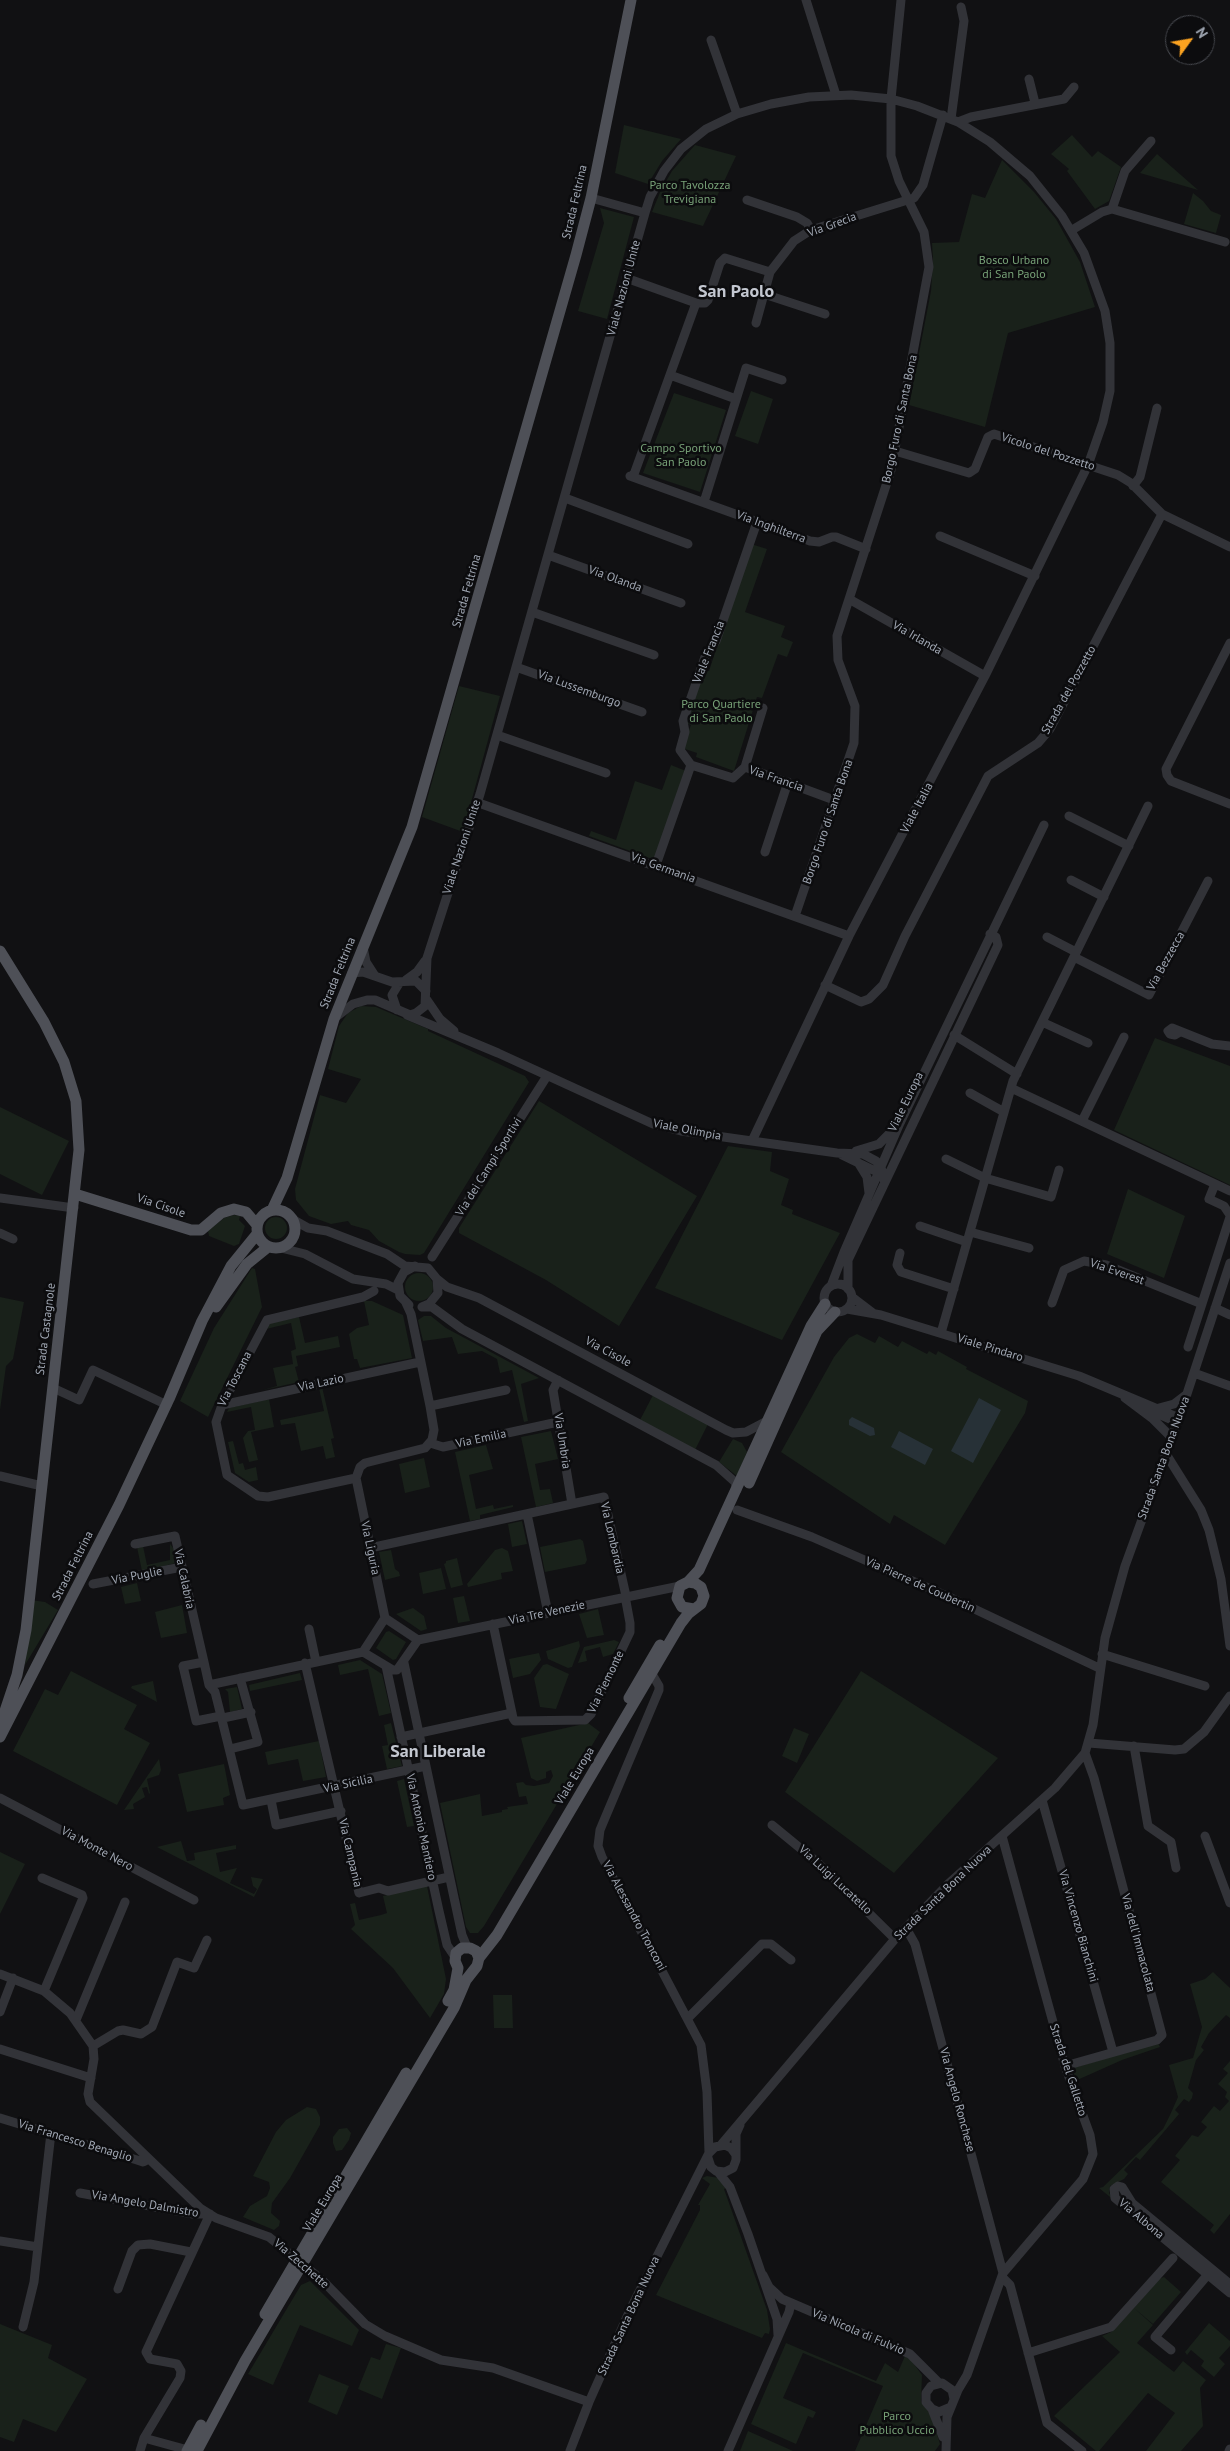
<!DOCTYPE html>
<style>
body{margin:0}
#map{position:relative;width:1230px;height:2451px;overflow:hidden;background:#111113;font-family:"PT Sans",sans-serif}
canvas{display:block}
.north{position:absolute;left:1165px;top:15px;width:50px;height:50px;box-sizing:border-box;background:#0c0c0e;border:1px solid #484a50;border-radius:50%;rotate:58deg;font-size:14px;font-weight:700;line-height:20px;text-align:center;color:#a1a8b4}
.north::after{content:'';display:block;margin:auto;width:18px;height:22px;background:#fca320;clip-path:polygon(50% 0,100% 100%,50% 72%,0 100%)}
</style>
<div id="map">
<canvas width="1230" height="2451"></canvas>
<div class="north">N</div>
</div>
<script>
const context = document.querySelector('canvas').getContext('2d');
context.lineJoin = 'round';
function paint(path, color) { context.fillStyle = color; context.fill(path, 'evenodd'); }
const poly = rows => new Path2D(rows.map(r => 'M' + r).join(''));
function trace(path, color, width, dash) { context.strokeStyle = color; context.lineWidth = width; context.lineCap = dash ? 'butt' : 'round'; context.setLineDash(dash || []); context.stroke(path); }
function label(font, color, halo, rows, align = 'center') {
  context.font = font + ' "PT Sans",sans-serif'; context.lineWidth = 5; context.setLineDash([]); context.textBaseline = 'middle'; context.strokeStyle = halo; context.fillStyle = color; for (const [text, x, y, turn = 0] of rows) {
    context.save(); context.translate(x, y); context.rotate((+turn || 0) * Math.PI / 180); context.textAlign = isNaN(turn) ? turn : align; if (halo) context.strokeText(text, 0, 0); context.fillText(text, 0, 0); context.restore();
  }
}
const green = poly([
 [624,125,681,139,662,161,648,184,615,173],
 [1072,135,1092,157,1098,151,1121,167,1109,201,1095,209,1067,171,1069,169,1051,154],
 [695,145,736,156,703,226,652,212,661,190,672,171],
 [1157,154,1198,190,1140,173],
 [1002,160,1034,192,1056,219,1080,262,1095,307,1008,333,985,427,909,405,931,291,933,260,932,243,959,242,972,194,985,198],
 [1193,193,1203,201,1211,211,1221,215,1216,233,1184,224],
 [600,208,634,217,607,319,578,311,604,223],
 [751,391,773,399,758,444,735,436],
 [674,393,726,410,700,492,643,473],
 [751,544,767,549,745,612,785,626,781,637,793,642,787,657,778,654,762,698,757,697,734,771,696,757,697,753,682,748,691,725,684,722,703,670,709,671],
 [459,686,500,696,463,832,422,817],
 [671,765,686,771,655,860,589,836,591,831,616,840,635,781,662,790],
 [361,1006,376,1007,428,1029,428,1031,525,1076,529,1082,424,1253,420,1255,405,1254,399,1252,379,1241,369,1230,351,1225,348,1221,331,1224,309,1216,296,1200,295,1189,320,1095,346,1103,361,1079,328,1069,339,1026,348,1013],
 [1155,1038,1230,1066,1230,1185,1114,1130],
 [539,1101,697,1196,619,1326,546,1280,459,1233,459,1228],
 [0,1107,69,1141,42,1195,0,1174],
 [728,1146,772,1152,770,1171,789,1179,781,1205,793,1210,792,1214,840,1233,782,1340,655,1288],
 [1128,1189,1185,1216,1164,1278,1107,1254],
 [234,1215,240,1216,239,1220,245,1226,239,1244,234,1246,209,1236,208,1231,224,1218],
 '265 1228a11 11 0 1 1 22 0a11 11 0 1 1-22 0Z',
 [252,1268,255,1269,262,1307,208,1417,180,1401,214,1328],
 '405 1287a14 14 0 1 1 28 0a14 14 0 1 1-28 0Z',
 [0,1297,24,1302,13,1359,6,1366,0,1410],
 [364,1301,372,1301,403,1315,412,1358,360,1368,357,1359,354,1359,349,1334,357,1328,369,1325],
 [424,1316,431,1316,446,1328,539,1378,521,1384,528,1421,524,1422,512,1370,500,1373,497,1359,482,1351,458,1354,452,1337,423,1341,418,1320],
 [299,1317,305,1343,338,1336,340,1347,296,1356,298,1366,295,1367,299,1382,263,1390,277,1386,273,1368,293,1364,291,1351,296,1349,291,1323,266,1329,270,1323],
 [857,1334,875,1343,879,1336,898,1347,902,1341,927,1354,929,1351,936,1355,938,1351,967,1367,966,1369,1028,1401,1025,1413,945,1545,894,1515,890,1524,781,1452,834,1357,849,1338],
 [322,1387,334,1438,331,1439,335,1457,326,1459,323,1446,301,1451,295,1423,281,1425,280,1420,324,1411,319,1388],
 [653,1395,708,1424,695,1450,640,1420],
 [269,1399,274,1427,251,1432,258,1460,249,1462,243,1438,248,1431,255,1430,251,1407,227,1412,229,1408],
 [551,1431,558,1459,535,1464,540,1490,550,1489,553,1503,536,1507,521,1437],
 [733,1439,742,1443,747,1452,737,1476,719,1462],
 [233,1441,239,1464,243,1463,245,1470,256,1467,258,1480,249,1482,235,1473,228,1442],
 [486,1445,493,1469,469,1475,476,1509,493,1505,494,1509,513,1505,513,1507,480,1515,480,1519,470,1521,455,1452],
 [424,1458,430,1487,405,1493,399,1464],
 [522,1521,527,1544,512,1547,508,1524],
 [580,1539,583,1541,587,1560,585,1564,545,1572,540,1547],
 [170,1544,174,1549,176,1563,142,1571,137,1547,143,1546,147,1565,170,1560],
 [502,1548,508,1551,513,1571,501,1573,502,1579,468,1587,467,1584,495,1550],
 [391,1550,395,1569,399,1572,400,1576,385,1580,379,1552],
 [457,1558,463,1585,451,1588,444,1564,446,1563,446,1561],
 [441,1568,446,1589,423,1594,419,1573],
 [137,1583,141,1601,125,1604,121,1587],
 [464,1596,470,1621,458,1623,453,1598],
 [31,1600,45,1602,58,1610,25,1665],
 [182,1605,187,1633,161,1638,155,1612],
 [413,1608,424,1616,427,1629,421,1631,396,1614],
 [598,1609,604,1635,587,1638,579,1614],
 [389,1631,406,1642,396,1659,393,1660,376,1648,386,1632],
 [614,1640,619,1642,613,1654,603,1657,600,1647,585,1651,587,1661,578,1663,584,1647],
 [579,1641,580,1646,572,1667,568,1668,548,1659,546,1651],
 [539,1653,541,1660,530,1674,513,1678,509,1659],
 [360,1660,382,1674,391,1713,379,1716,368,1669,340,1675,338,1665],
 [547,1664,569,1674,556,1709,540,1707,534,1678,543,1665],
 [71,1671,137,1705,124,1729,150,1743,117,1805,13,1751,45,1689,58,1695],
 [861,1671,998,1758,894,1873,785,1792],
 [300,1673,302,1680,250,1691,249,1685],
 [153,1681,157,1702,131,1688,132,1686],
 [237,1687,242,1709,230,1712,228,1692,225,1689],
 [391,1723,402,1766,387,1769,382,1746,388,1745,384,1725],
 [588,1723,600,1732,484,1926,478,1933,470,1933,466,1927,440,1803,480,1794,482,1816,502,1812,502,1810,508,1809,507,1807,528,1804,526,1796,519,1797,516,1783,523,1782,526,1785,534,1786,549,1783,553,1776,551,1770,546,1772,546,1778,537,1781,531,1778,521,1738],
 [794,1728,809,1734,797,1763,782,1756],
 [319,1741,326,1777,303,1781,298,1759,268,1765,265,1752],
 [159,1759,161,1770,159,1775,147,1779,150,1793,149,1794,147,1787,142,1788,145,1797,133,1804,134,1809,124,1810],
 [224,1764,230,1795,223,1798,224,1805,187,1812,178,1774],
 [404,1779,414,1826,407,1827,397,1781],
 [181,1841,187,1861,195,1860,194,1853,236,1845,236,1849,216,1853,220,1872,237,1868,230,1883,254,1894,257,1889,253,1886,251,1877,263,1879,254,1897,157,1847],
 [0,1852,25,1864,0,1914],
 [427,1886,446,1979,444,1994,430,2018,393,1968,351,1929,355,1925,350,1904,355,1903,359,1920,381,1915,387,1913,383,1896],
 [1213,1972,1230,1988,1230,2018,1226,2015,1209,2033,1201,2047,1204,2050,1196,2060,1188,2088,1193,2093,1192,2098,1189,2102,1184,2099,1175,2110,1179,2114,1140,2160,1136,2157,1124,2170,1128,2174,1124,2179,1110,2186,1109,2193,1115,2201,1099,2188,1103,2187,1163,2129,1170,2115,1178,2097,1169,2065,1193,2058,1202,2027,1190,1984,1205,1979],
 [493,1995,512,1995,513,2028,494,2028],
 [1158,2043,1160,2047,1122,2060,1075,2081,1073,2068],
 [1230,2061,1230,2214,1214,2234,1210,2230,1214,2225,1161,2182,1180,2160,1175,2156,1192,2135,1198,2137,1207,2127,1201,2122,1214,2106,1220,2111,1229,2101,1225,2097,1227,2092,1218,2084,1228,2073,1223,2069],
 [307,2107,316,2109,320,2117,320,2125,290,2178,272,2203,271,2213,280,2221,279,2226,274,2230,243,2217,250,2206,267,2196,270,2188,269,2182,253,2176,276,2132,286,2120],
 [347,2128,351,2133,349,2140,342,2150,336,2151,333,2143,333,2137,339,2129],
 [707,2176,719,2178,726,2188,724,2189,767,2310,770,2329,769,2334,765,2333,762,2338,656,2295,700,2210,700,2205,698,2205,710,2184,702,2178],
 [1164,2277,1181,2292,1153,2324,1134,2308,1159,2279],
 [310,2281,359,2330,352,2346,300,2325,273,2385,248,2374,301,2285],
 [1134,2308,1153,2325,1137,2343,1174,2372,1183,2361,1206,2380,1200,2388,1203,2426,1181,2451,1146,2451,1175,2413,1148,2393,1099,2451,1096,2451,1054,2416,1120,2352,1102,2336,1111,2332],
 [1209,2323,1230,2341,1230,2346,1219,2358,1225,2364,1214,2377,1201,2366,1204,2361,1191,2350,1187,2355,1185,2352],
 [0,2324,52,2345,48,2358,87,2379,56,2432,23,2419,14,2442,0,2437],
 [786,2343,876,2381,885,2363,898,2372,905,2356,911,2360,922,2375,921,2401,932,2417,940,2444,935,2451,855,2451,883,2386,803,2353,783,2398,816,2412,813,2418,808,2416,796,2444,751,2424],
 [386,2344,401,2348,382,2399,358,2389,371,2357,380,2360],
 [319,2374,349,2386,337,2415,308,2402],
 [748,2431,793,2451,740,2451]
]);
const water = poly([
 [979,1398,1001,1410,973,1463,951,1451],
 [852,1417,874,1428,875,1435,870,1436,849,1425,849,1420],
 [899,1431,933,1449,925,1465,891,1447]
]);
const minor = poly([
 [806,0,836,95],
 [711,40,737,114],
 [1029,79,1035,103],
 [951,119,964,21,961,7],
 [958,122,971,117,1064,99,1074,87],
 [591,198,645,213],
 [747,200,797,217,807,223,811,230],
 [1112,209,1125,171,1151,141],
 [1072,230,1102,212,1112,209,1225,242],
 [626,278,696,303,705,303,708,300,720,263,725,258,770,272,794,241,811,230,914,198,923,185,943,115],
 [764,294,825,314],
 [756,323,770,272],
 [670,375,736,399],
 [895,451,969,473,975,469,988,437,994,434,1118,475,1131,483,1162,514],
 [630,476,810,541,819,542,832,537,836,537,866,549],
 [633,477,696,303],
 [1133,486,1140,477,1157,408],
 [565,498,688,544],
 [704,502,746,368,782,380],
 [940,536,1035,576],
 [548,555,681,603],
 [849,599,985,676],
 [532,612,654,655],
 [1230,643,1166,769,1167,775,1171,781,1230,804],
 [516,667,642,712],
 [497,735,606,773],
 [691,765,733,778,745,767,834,800],
 [745,767,763,708],
 [476,802,849,936],
 [1069,816,1129,846],
 [765,852,788,782],
 [656,865,691,765,680,750,685,732,683,721,705,657,716,641,757,522],
 [1071,880,1104,897],
 [795,916,854,743,855,706,838,660,837,636,891,470,929,267,924,232,899,181,891,156,891,99,901,0],
 [1047,937,1076,952],
 [363,947,366,962,375,976],
 [1074,957,1149,995,1208,881],
 [352,973,363,972,392,982,416,981,426,991],
 [406,980,417,972,425,961],
 [825,985,861,1002,869,999,883,985,905,936,988,776,1038,743,1050,729,1162,514,1230,547],
 [427,1000,440,1019,454,1031],
 [397,1010,392,995,400,982],
 [407,1015,498,1053,653,1124,681,1131,837,1153,863,1154,876,1161,881,1167,884,1180],
 [336,1017,353,1004,367,1000,375,1000,410,1015,416,1013,425,1006,427,958,480,794,645,213,650,197,664,171,681,149,706,129,737,114,771,104,809,97,851,95,891,99,917,106,958,122,990,142,1030,176,1062,216,1084,253,1105,311,1110,343,1110,391,1103,422,1088,465,985,676,849,936,752,1141],
 [1042,1022,1088,1043],
 [1180,1032,1175,1035,1170,1034,1168,1031,1172,1028,1212,1044,1230,1046],
 [954,1035,1017,1074],
 [1011,1088,1230,1191],
 [970,1093,1004,1112],
 [1082,1121,1124,1037],
 [856,1151,879,1144,893,1130],
 [842,1155,873,1170,883,1172],
 [946,1159,985,1178,1051,1197,1059,1170],
 [859,1164,867,1177,869,1193],
 [1215,1184,1209,1199,1224,1206,1230,1215],
 [0,1198,74,1208],
 [292,1219,308,1228,327,1231,387,1254,405,1266,428,1268,437,1279,438,1293,429,1304,422,1307],
 [920,1226,967,1242],
 [970,1232,1029,1248],
 [0,1233,13,1239],
 [281,1248,305,1254,353,1279,386,1284,398,1290],
 [900,1253,897,1265,901,1272,954,1289],
 [432,1257,547,1076],
 [437,1279,447,1287,479,1298,726,1430,733,1433,746,1432,767,1421],
 '824 1298a14 14 0 1 1 28 0a14 14 0 1 1-28 0Z',
 [831,1286,844,1252,900,1123,1044,825],
 [848,1289,848,1260,998,945,996,937,990,934],
 [852,1297,873,1313],
 [1052,1303,1064,1270,1084,1261,1106,1265,1202,1304],
 [409,1305,400,1296,398,1283,404,1272,415,1266],
 [423,1307,432,1307,462,1329,716,1465,735,1482,737,1490],
 [1215,1308,1230,1315],
 [847,1309,881,1315,1079,1376,1179,1418],
 [941,1333,1013,1081,1148,806],
 [1188,1347,1230,1217],
 [1194,1373,1230,1386],
 [558,1380,553,1390,572,1504],
 [53,1388,79,1400,93,1370,167,1405],
 [1125,1398,1153,1419,1172,1438],
 [222,1405,420,1362],
 [430,1406,506,1390],
 [1159,1408,1174,1404,1187,1394],
 [1147,1409,1177,1422],
 [430,1443,443,1447,558,1422],
 [1166,1454,1201,1510,1209,1530,1221,1579,1230,1646],
 [0,1476,42,1486],
 [356,1478,268,1497,258,1496,227,1475,216,1422,222,1405,267,1320,363,1297,374,1291],
 [737,1510,812,1537,947,1596,1099,1668],
 [527,1514,548,1613],
 [135,1544,175,1536,204,1662],
 [370,1548,604,1497,626,1596],
 [93,1584,182,1567],
 [385,1618,356,1478,360,1467,365,1463,425,1448,432,1440,434,1430,430,1406,411,1314,406,1303],
 [385,1618,418,1640],
 [493,1624,513,1718,515,1721,585,1720,591,1714,630,1632,630,1623,625,1596],
 [309,1629,316,1662],
 [418,1640,680,1586],
 [363,1652,393,1670,397,1670,418,1640],
 [363,1652,385,1618],
 [1102,1654,1205,1686],
 [204,1662,209,1685,215,1692,221,1716,196,1721,183,1666,204,1662],
 [305,1663,359,1893,379,1888,388,1891,449,1877],
 [404,1663,462,1935,467,1947],
 [386,1666,439,1911,447,1945,455,1957],
 [652,1674,659,1686,659,1690,605,1818,600,1830,598,1846,602,1857,701,2045,707,2092,709,2153],
 [209,1685,363,1652],
 [221,1716,243,1805,426,1766],
 [223,1718,251,1712],
 [401,1737,512,1713],
 [1089,1743,1175,1750,1184,1749,1204,1732,1230,1696],
 [1134,1746,1148,1826,1171,1842,1176,1868],
 [230,1749,258,1742,240,1678],
 [0,1798,194,1900],
 [271,1800,276,1825,341,1811],
 [1042,1800,1113,2052],
 [772,1825,817,1862,895,1939],
 [1205,1836,1230,1903],
 [42,1878,82,1895,83,1898,44,1991],
 [906,1928,915,1944,1003,2273],
 [0,1974,44,1991,70,2013,93,2046,94,2059,88,2094,90,2102,200,2208,216,2218,269,2237,322,2280,365,2324,385,2336,441,2360,493,2368,589,2402],
 [0,2012,13,1978],
 [688,2018,762,1944,771,1944,791,1960],
 [76,2020,125,1902],
 [93,2046,118,2031,123,2030,141,2034,152,2027,177,1962,194,1968,207,1940],
 [0,2049,91,2078],
 [1065,2066,1157,2040,1162,2035,1094,1778,1085,1753],
 [0,2118,137,2160,143,2162,149,2159],
 [721,2145,895,1939,948,1884,1055,1788,1085,1753,1093,1725,1105,1638,1125,1566,1179,1418,1230,1263],
 [708,2158,711,2167,716,2171,725,2172,733,2168,736,2160,736,2134,740,2125],
 [718,2172,730,2187,748,2234,777,2319,778,2335],
 [80,2193,193,2214,210,2214,146,2352,150,2359,177,2364,181,2371,180,2378,144,2438,188,2450],
 [0,2241,38,2247],
 [763,2275,769,2287,782,2299,910,2354,939,2383],
 [1003,2278,1010,2285,1047,2423,1082,2451],
 [1230,2284,1132,2203,1122,2187,1118,2186,1114,2189,1115,2198,1230,2293],
 [118,2289,132,2251,138,2245,150,2244,191,2252],
 [23,2327,34,2282,51,2133],
 [1171,2350,1155,2337,1210,2272],
 [1028,2353,1111,2327,1173,2258],
 [951,2407,939,2412,932,2409,926,2402,926,2393,931,2386,942,2383,952,2390,954,2399],
 [932,2409,943,2437],
 [140,2451,144,2438],
 [570,2451,589,2402,630,2310,709,2153,715,2147,725,2145,731,2148,736,2155],
 [728,2451,789,2312,791,2303],
 [946,2451,947,2417,958,2390,967,2375,1003,2273,1083,2179,1093,2154,1090,2135,1065,2066,1002,1836],
 [1229,2451,1230,2449]
]);
const major = poly([
 [0,951,44,1022,64,1062,76,1101,79,1150,26,1630,17,1675,0,1726],
 [75,1194,191,1230,201,1230,221,1213,234,1209,246,1212,257,1225],
 '257 1229a19 19 0 1 1 38 0a19 19 0 1 1-38 0Z',
 [272,1210,287,1178,334,1019,412,827,576,255,591,198,631,0],
 [216,1307,247,1264,268,1247],
 [749,1483,817,1331,835,1312],
 [688,1582,699,1570,811,1326,825,1304],
 [629,1698,660,1645],
 [0,1737,119,1505,169,1399,202,1321,231,1266,257,1234],
 [448,2001,454,1990,458,1968,455,1961,456,1953,462,1948,470,1948,476,1951,479,1958],
 [265,2314,406,2073],
 [187,2451,201,2425],
 [197,2451,245,2361,454,2008,466,1980,477,1966,479,1958,497,1935,681,1623,688,1614,701,1604,704,1596,701,1587,695,1583,688,1582,680,1586,677,1598,682,1607,694,1609]
]);
const parkNames = [
 ["Parco Tavolozza",690,186],
 ["Trevigiana",690,200],
 ["Bosco Urbano",1014,261],
 ["di San Paolo",1014,275],
 ["Campo Sportivo",681,449],
 ["San Paolo",681,463],
 ["Parco Quartiere",721,705],
 ["di San Paolo",721,719],
 ["Parco",897,2417],
 ["Pubblico Uccio",897,2431]
];
const streetNames = [
 ["Strada Feltrina",575,202,-77],
 ["Via Grecia",832,225,-20],
 ["Viale Nazioni Unite",624,288,-75],
 ["Borgo Furo di Santa Bona",900,419,-78],
 ["Vicolo del Pozzetto",1048,452,18],
 ["Via Inghilterra",771,527,20],
 ["Via Olanda",615,579,20],
 ["Strada Feltrina",467,591,-74],
 ["Via Irlanda",917,638,30],
 ["Viale Francia",709,652,-68],
 ["Via Lussemburgo",579,689,20],
 ["Strada del Pozzetto",1069,690,-61],
 ["Via Francia",776,779,19],
 ["Viale Italia",917,808,-62],
 ["Borgo Furo di Santa Bona",828,822,-71],
 ["Viale Nazioni Unite",462,847,-72],
 ["Via Germania",663,868,20],
 ["Via Bezzecca",1166,961,-61],
 ["Strada Feltrina",338,973,-68],
 ["Viale Europa",906,1102,-64],
 ["Viale Olimpia",687,1130,11],
 ["Via dei Campi Sportivi",489,1167,-58],
 ["Via Cisole",161,1206,19],
 ["Via Everest",1117,1272,19],
 ["Strada Castagnole",46,1329,-83],
 ["Viale Pindaro",990,1348,17],
 ["Via Cisole",608,1352,28],
 ["Via Toscana",235,1379,-63],
 ["Via Lazio",321,1383,-12],
 ["Via Emilia",481,1439,-12],
 ["Via Umbria",562,1441,81],
 ["Strada Santa Bona Nuova",1164,1458,-70],
 ["Via Lombardia",612,1538,77],
 ["Via Liguria",370,1548,78],
 ["Strada Feltrina",73,1566,-63],
 ["Via Puglie",137,1576,-11],
 ["Via Calabria",184,1579,78],
 ["Via Pierre de Coubertin",920,1585,24],
 ["Via Tre Venezie",547,1613,-12],
 ["Via Piemonte",606,1682,-64],
 ["Viale Europa",575,1776,-59],
 ["Via Sicilia",348,1784,-12],
 ["Via Antonio Mantiero",421,1827,78],
 ["Via Monte Nero",97,1849,28],
 ["Via Campania",350,1853,77],
 ["Via Luigi Lucatello",835,1880,43],
 ["Strada Santa Bona Nuova",943,1893,-44],
 ["Via Alessandro Tronconi",634,1916,62],
 ["Via Vincenzo Bianchini",1078,1926,74],
 ["Via dell'Immacolata",1138,1943,75],
 ["Strada del Galletto",1068,2070,72],
 ["Via Angelo Ronchese",957,2100,75],
 ["Via Francesco Benaglio",75,2141,17],
 ["Viale Europa",323,2203,-59],
 ["Via Angelo Dalmistro",145,2204,10],
 ["Via Albona",1141,2219,40],
 ["Via Zecchette",301,2264,41],
 ["Strada Santa Bona Nuova",629,2316,-65],
 ["Via Nicola di Fulvio",858,2332,23]
];
const districtNames = [
 ["San Paolo",736,292],
 ["San Liberale",438,1752]
];
paint(green, '#19211a');
paint(water, '#273137');
trace(minor, '#323338', 9);
trace(major, '#4e5057', 11);
label('12px', '#77a177', '#0c0c0e', parkNames);
label('12px', '#a1a8b4', '#0c0c0e', streetNames);
label('bold 18px', '#c3c7d0', '#0c0c0e', districtNames);
</script>
